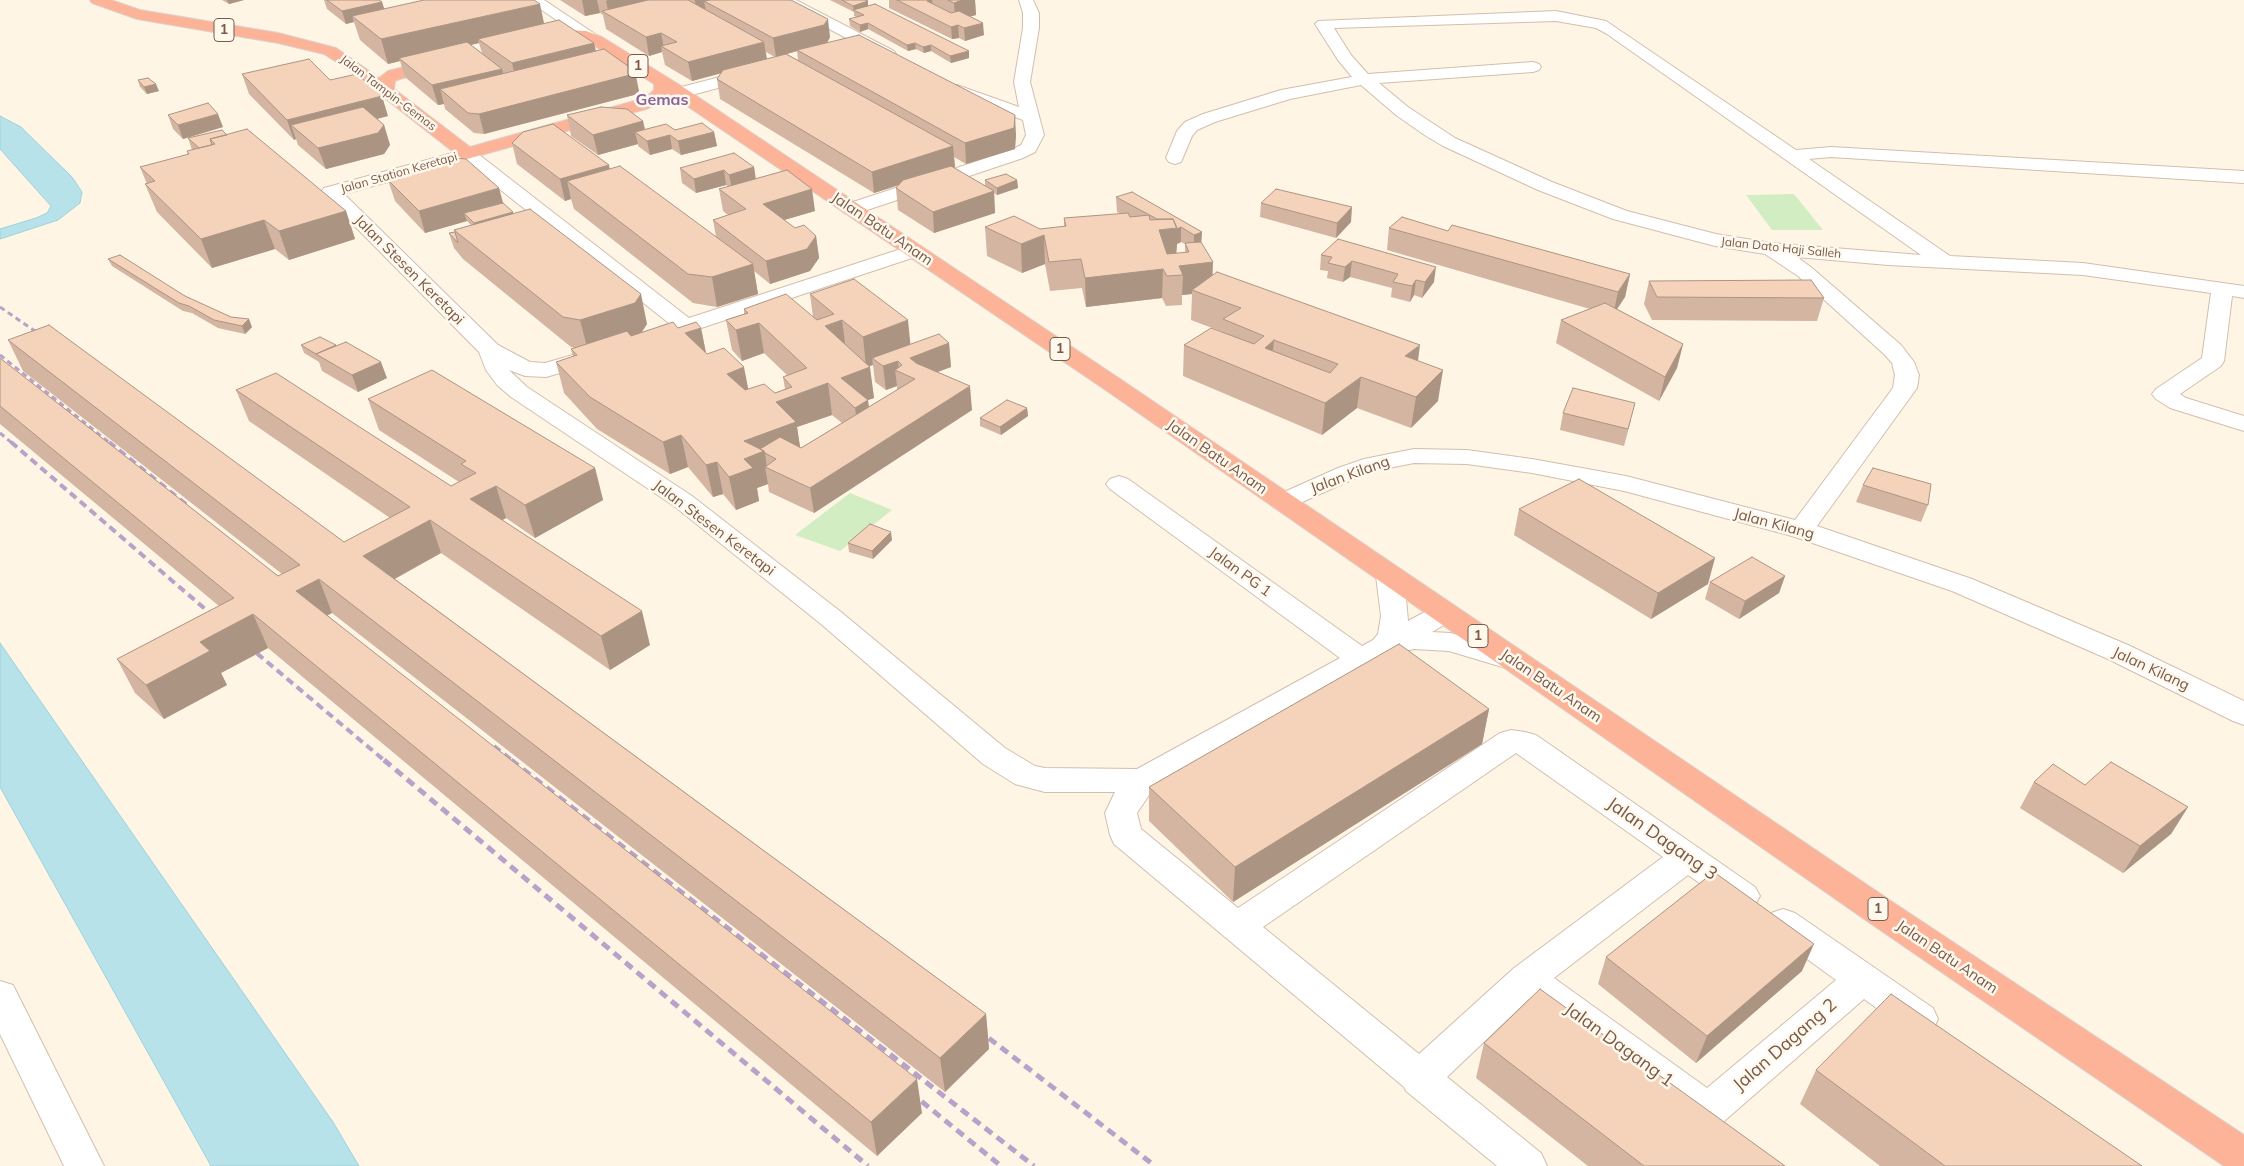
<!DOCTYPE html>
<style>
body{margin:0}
canvas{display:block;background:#fef5e5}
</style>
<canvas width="2244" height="1166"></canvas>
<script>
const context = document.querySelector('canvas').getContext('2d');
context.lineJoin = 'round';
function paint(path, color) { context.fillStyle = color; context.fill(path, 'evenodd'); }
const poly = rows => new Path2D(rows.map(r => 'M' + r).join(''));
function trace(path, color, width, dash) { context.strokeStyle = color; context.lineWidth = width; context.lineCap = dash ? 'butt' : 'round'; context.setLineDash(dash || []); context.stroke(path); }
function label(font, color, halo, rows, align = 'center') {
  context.font = font + ' Mulish,sans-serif'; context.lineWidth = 5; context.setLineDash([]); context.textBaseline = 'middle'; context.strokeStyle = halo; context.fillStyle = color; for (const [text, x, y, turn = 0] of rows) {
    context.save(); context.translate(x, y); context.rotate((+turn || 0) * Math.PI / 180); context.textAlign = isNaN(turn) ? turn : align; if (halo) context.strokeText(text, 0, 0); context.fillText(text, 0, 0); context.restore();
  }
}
const green = poly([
 [1794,194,1823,230,1772,230,1746,195],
 [850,493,892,510,840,551,795,535]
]);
const water = poly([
 [0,116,21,127,72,177,82,192,80,203,58,220,0,239,0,229,36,218,47,213,51,206,0,149,0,116],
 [0,643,333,1122,359,1166,211,1166,0,787,0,643]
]);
const minor = poly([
 [527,0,544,0,604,40,602,43,596,45,590,43,527,0],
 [778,0,796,0,894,51,896,54,894,57,888,59,882,57,780,3,778,0],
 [1019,0,1033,0,1039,13,1039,28,1030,82,1044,135,1035,152,1023,158,858,213,851,215,844,213,841,209,844,205,1011,150,1021,145,1026,135,1023,120,951,94,949,90,951,86,957,85,1019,107,1014,82,1023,28,1023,13,1019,0],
 [1556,11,1606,21,1796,150,1831,147,2244,171,2244,183,1831,157,1809,159,1950,256,2083,263,2244,286,2244,298,2232,296,2224,361,2221,366,2180,394,2186,398,2244,416,2244,431,2170,408,2156,399,2152,394,2156,389,2202,358,2211,293,2083,275,1888,265,1797,257,1812,268,1901,345,1914,362,1919,375,1917,388,1817,526,1972,579,2128,645,2244,701,2244,725,2233,721,2108,659,1952,591,1792,536,1624,491,1532,473,1467,464,1414,463,1379,470,1356,478,1291,507,1282,510,1273,507,1269,502,1273,497,1338,468,1364,459,1414,449,1467,450,1532,459,1626,476,1795,520,1893,388,1895,375,1892,363,1885,355,1798,276,1765,254,1715,246,1613,219,1538,190,1443,146,1426,136,1396,115,1361,85,1290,99,1215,122,1197,130,1192,136,1181,162,1175,164,1169,162,1166,158,1177,131,1185,122,1203,114,1281,90,1352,77,1338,60,1315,24,1318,21,1556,11],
 [1556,21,1596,28,1607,34,1921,255,1771,243,1716,234,1627,211,1552,182,1455,138,1408,107,1379,83,1533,72,1539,70,1541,67,1539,64,1533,62,1368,74,1351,55,1334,28,1556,21],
 [754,68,760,69,762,73,760,77,680,98,674,97,672,93,674,89,754,68],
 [467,149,473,150,689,318,907,247,914,245,921,247,924,251,921,255,668,339,660,337,657,332,660,327,670,324,464,161,344,194,498,345,530,362,545,363,594,349,602,351,605,356,602,361,546,377,525,376,509,370,527,387,692,496,841,612,1005,748,1035,766,1045,768,1137,769,1340,658,1110,489,1106,484,1110,479,1119,476,1128,479,1362,646,1373,640,1378,634,1381,616,1376,576,1380,570,1390,567,1400,570,1404,576,1408,621,1434,607,1444,604,1454,607,1458,613,1454,619,1432,632,1450,633,1519,652,1524,659,1519,666,1509,669,1449,651,1414,649,1395,653,1153,789,1137,813,1141,829,1238,908,1500,733,1511,730,1525,732,1536,735,1755,887,1760,896,1755,905,1743,909,1731,905,1688,875,1554,978,1707,1088,1836,980,1771,933,1766,923,1771,913,1783,909,1795,913,1933,1008,1938,1019,1933,1030,1920,1035,1907,1030,1864,999,1722,1123,1708,1128,1694,1123,1691,1116,1679,1112,1529,999,1447,1077,1541,1153,1547,1166,1497,1166,1406,1091,1404,1087,1114,844,1110,835,1105,813,1115,792,1045,792,1026,787,1015,784,983,764,821,624,674,506,511,397,497,385,486,370,479,352,321,192,324,188,467,149],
 [1516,753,1663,857,1514,968,1419,1054,1263,927,1516,753],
 [0,981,13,985,104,1166,64,1166,0,1034,0,981]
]);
const highway = poly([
 [90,0,111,0,140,10,278,33,336,48,379,78,388,71,439,58,445,60,447,63,445,66,400,79,395,81,394,89,470,147,634,101,650,94,654,90,654,84,590,43,584,41,566,40,547,43,541,41,539,38,541,35,566,30,586,31,602,37,686,89,1126,383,1891,901,2244,1135,2244,1166,2224,1166,1867,921,1110,393,668,93,662,102,646,109,467,159,461,158,349,70,324,54,278,43,137,19,92,3,90,0]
]);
const railFar2 = poly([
 [0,307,45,338],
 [0,355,110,443],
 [0,433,12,443]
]);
const railFar1 = poly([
 [11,442,219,621],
 [109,442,187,505],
 [247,645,385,761],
 [494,746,513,761]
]);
const rail = poly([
 [384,760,868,1166],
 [511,760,1034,1166],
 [977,1029,1155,1166],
 [910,1092,1001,1166]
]);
const wall = poly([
 [222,0,244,0,229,4],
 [324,0,379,0,382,2,384,9,544,23,594,43,596,51,639,91,634,95,484,134,474,133,445,109,444,104,438,105,405,77,400,61,388,64,360,40,354,22,346,24,327,9],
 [479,43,482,53,471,45],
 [560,0,791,0,830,37,827,43,1016,135,1015,149,966,164,954,157,955,167,954,168,985,186,985,180,1017,180,1018,188,997,195,994,193,995,213,934,233,898,210,896,188,899,185,874,193,720,99,717,79,721,73,692,81,665,65,662,52,649,56,606,29,603,15,600,13,585,16],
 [797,51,798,60,787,54],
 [766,52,775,57,767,59],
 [830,0,865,0,868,6,969,51,969,58,951,63,931,51,924,53,916,49,908,51,868,29,860,32,850,26,849,19,857,17,854,16,854,12],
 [889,0,975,0,976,15,970,16,984,35,965,41,959,38,952,39,889,8],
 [242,74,330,80,388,116,377,119,384,125,390,145,384,154,326,169,298,145,296,139,294,140,249,94],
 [138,80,159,91,147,94,140,87],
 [168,115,223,127,183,139,173,129],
 [567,115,643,121,645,129,714,132,717,146,681,155,672,149,650,155,638,146,638,144,598,155,571,136],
 [227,135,346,211,355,239,289,260,275,249,212,268,157,212,145,184,147,184,140,167,188,155,187,151,192,150,188,138],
 [512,143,609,169,716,237,713,220,728,215,723,211,719,189,729,187,726,185,696,193,682,183,680,168,754,167,756,179,815,211,784,220,795,228,816,236,819,258,810,271,770,284,754,271,758,294,717,307,693,303,574,209,571,199,565,201,517,164],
 [388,180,503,203,513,214,647,324,642,332,678,328,701,328,706,353,748,389,775,393,785,389,783,377,787,375,764,353,742,361,732,350,726,320,744,314,744,309,813,317,810,294,910,344,949,343,951,367,938,372,972,410,814,513,769,492,768,484,757,488,759,501,736,510,723,494,713,497,688,467,670,474,597,429,564,393,556,362,573,357,571,349,575,348,571,347,463,259,454,248,449,233,455,232,454,230,471,225,467,221,425,233,395,201],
 [873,365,875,382,886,390,897,386,897,390,869,407,868,400,874,398,869,366],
 [832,415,842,423,801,448,800,447,797,427],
 [1116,197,1202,232,1201,242,1212,275,1418,361,1438,401,1411,428,1357,408,1322,435,1183,376,1184,345,1222,332,1223,332,1191,320,1192,294,1182,295,1182,305,1166,306,1162,298,1086,307,1082,288,1050,291,1045,264,1022,273,987,256,985,227,1040,229,1064,227,1064,218,1121,214,1117,212],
 [1181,242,1185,244,1185,253,1176,253,1177,244],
 [1261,203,1351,222,1336,238,1260,217],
 [1389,228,1448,231,1630,274,1625,297,1617,309,1683,344,1677,368,1659,401,1556,343,1561,320,1590,309,1387,250],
 [1338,239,1434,282,1422,298,1414,295,1410,302,1391,297,1392,288,1350,277,1343,282,1327,278,1328,271,1320,270,1321,255],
 [108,259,185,296,252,327,245,334,218,328,192,313,183,311,112,266],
 [1649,281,1824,298,1817,321,1652,320,1644,304],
 [8,340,344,542,390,518,249,421,236,390,451,486,459,482,379,430,368,399,595,468,603,500,535,538,506,518,502,520,650,645,610,670,441,553,395,579,986,1014,989,1049,945,1092,332,613,327,615,922,1113,877,1156,268,648,221,673,227,685,164,719,135,693,117,659,219,606,0,424,0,358,278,576,282,574,23,371],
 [301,345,336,345,336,346,387,378,358,392,322,371,319,362,304,353],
 [1027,408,1028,416,1001,435,980,426,980,418],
 [1563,413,1631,420,1624,446,1560,430],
 [1863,485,1928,505,1921,522,1856,502],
 [1519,509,1708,584,1651,619,1514,535],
 [892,540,873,559,849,552,848,543],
 [1785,576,1779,593,1739,619,1705,599,1710,582],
 [1489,709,1482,744,1233,902,1149,821,1149,787],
 [2034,782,2085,785,2188,807,2171,834,2123,873,2020,808],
 [1606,957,1802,971,1696,1063,1598,984],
 [1484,1043,1785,1166,1588,1166,1476,1078],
 [1816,1070,2142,1166,1880,1166,1800,1104]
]);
const shadedWall = poly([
 [227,0,244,0,229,4],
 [582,0,597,0,600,13,585,16],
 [608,0,666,0,609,15,606,1],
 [694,0,749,0,704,1,706,11,697,13,695,1],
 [931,0,932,0,933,12,927,1],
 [961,0,975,0,976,15,955,21,954,3],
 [868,1,868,8,854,10,853,6],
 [382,2,386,14,352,16,354,22,346,24,342,11],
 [540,4,545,28,478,39,479,43,403,61,399,58,400,61,388,64,381,39],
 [828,19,830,37,827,43,797,50,797,51,776,57,773,38],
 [868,23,868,29,860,32,860,25],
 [983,23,984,35,965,41,964,28],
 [958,25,959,38,952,39,951,27],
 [661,33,664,48,661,46,662,52,649,56,646,37],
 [764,42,767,61,692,81,688,62],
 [594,43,598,62,517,83,512,63],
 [915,43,916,49,908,51,907,45],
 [931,45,931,51,924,53,923,47],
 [969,51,969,58,951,63,950,56],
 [502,69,507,88,440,89,444,104,438,105,432,85],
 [635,71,639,91,634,95,484,134,479,114],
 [156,84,159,91,147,94,144,87],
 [382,96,388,116,305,137,291,125,296,139,294,140,287,120],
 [218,114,223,127,183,139,178,125],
 [1015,115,1016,135,1015,149,966,164,965,143],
 [643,121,647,141,670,135,672,149,650,155,647,141,635,132,638,144,598,155,593,135],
 [384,125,390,145,384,154,326,169,318,148],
 [714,132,717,146,681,155,678,141],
 [953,146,955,167,874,193,872,172],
 [609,165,613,186,567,181,571,199,565,201,560,179],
 [754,167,756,182,732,189,729,175],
 [724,170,726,185,696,193,694,179],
 [1017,180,1018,188,997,195,997,188],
 [499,188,505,210,464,213,467,221,425,233,419,211],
 [812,189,815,211,767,225,763,204],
 [994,191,995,213,934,233,933,212],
 [1352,207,1351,222,1336,238,1337,223],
 [346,211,355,239,289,260,279,231],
 [513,212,515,219,476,230,474,223],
 [264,220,275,249,212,268,201,239],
 [1181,227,1181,242,1177,244,1176,257,1158,259,1159,230],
 [1202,232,1201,247,1194,250,1194,235],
 [1044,235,1045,264,1022,273,1021,244],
 [816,236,819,258,810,271,770,284,766,261],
 [1352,261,1350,277,1343,282,1345,267],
 [1213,262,1212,291,1192,290,1192,294,1182,295,1183,275,1179,266],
 [753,264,758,294,717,307,712,277],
 [1436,267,1434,282,1422,298,1425,282],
 [1163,269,1162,298,1086,307,1085,278],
 [1630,274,1625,297,1613,315,1618,292],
 [1416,280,1414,295,1410,302,1412,286],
 [641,294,647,324,641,333,588,351,580,320],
 [249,319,252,327,245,334,242,326],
 [842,320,846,351,825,326],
 [908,320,911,350,872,358,873,365,866,367,863,337],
 [759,323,764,353,742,361,736,330],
 [701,328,707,358,685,333],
 [1274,340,1271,371,1263,379,1265,348],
 [949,343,951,367,915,380,910,358],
 [1683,344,1677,368,1659,401,1665,377],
 [1420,345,1416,376,1405,356],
 [898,361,899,372,895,370,897,386,886,390,883,366],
 [381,362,387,378,358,392,352,375],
 [744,367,750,398,727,374],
 [870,367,874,398,868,400,871,431,859,439,855,408,841,378],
 [1443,370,1438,401,1411,428,1416,397],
 [1361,377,1357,408,1322,435,1325,403],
 [828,383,832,415,797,427,801,453,776,459,765,453,767,468,765,467,768,484,757,488,759,501,736,510,729,477,744,459,744,441,776,402],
 [970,386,972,410,814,513,810,488],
 [1027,408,1028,416,1001,435,1000,427],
 [681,435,688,467,670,474,663,442],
 [717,462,723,494,713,497,706,465],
 [595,468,603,500,535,538,525,505],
 [496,486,506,518,481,532,470,499],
 [430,520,441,553,376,589,363,556],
 [891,532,892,540,873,559,872,551],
 [1715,558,1708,584,1651,619,1658,593],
 [1785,576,1779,593,1739,619,1745,601],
 [319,579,332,613,311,624,296,591],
 [642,611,650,645,610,670,601,636],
 [253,614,268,648,221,673,227,685,164,719,146,685,200,642],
 [1489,709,1482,744,1233,902,1235,867],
 [2188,807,2171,834,2123,873,2140,846],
 [1814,944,1802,971,1696,1063,1707,1036],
 [986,1014,989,1049,945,1092,940,1058],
 [917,1079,922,1113,877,1156,871,1122]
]);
const building = poly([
 [327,0,379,0,382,2,342,11,327,0],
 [424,0,534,0,540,4,381,39,352,16,424,0],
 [648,0,688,0,764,42,688,62,661,46,677,42,661,33,646,37,602,11,648,0],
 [710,0,791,0,828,19,824,25,773,38,704,1,710,0],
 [842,0,865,0,868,1,853,6,842,0],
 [897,0,931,0,927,1,951,13,959,11,983,23,964,28,958,25,951,27,897,0],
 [948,0,963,0,954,3,948,0],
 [875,4,969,51,950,56,931,45,923,47,915,43,907,45,868,23,860,25,849,19,864,15,853,10,875,4],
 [559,20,594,43,512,63,478,39,559,20],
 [859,35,1015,115,1014,128,965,143,797,50,859,35],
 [467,42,502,69,432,85,399,58,467,42],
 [604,49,635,71,630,75,479,114,468,113,440,89,604,49],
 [786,54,953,146,872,172,717,79,723,70,786,54],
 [309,59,330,80,357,74,382,96,287,120,242,74,309,59],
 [148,78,156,84,144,87,138,80,148,78],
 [208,103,218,114,178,125,168,115,208,103],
 [363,107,384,125,378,133,318,148,291,125,363,107],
 [601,107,627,109,643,121,593,135,567,115,601,107],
 [702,123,714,132,678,141,670,135,647,141,635,132,666,124,675,130,702,123],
 [553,124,609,165,560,179,512,143,523,132,553,124],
 [247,129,346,211,279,231,264,220,201,239,145,184,155,181,140,167,189,154,187,151,215,144,210,139,247,129],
 [222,130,227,135,210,139,212,145,199,148,188,138,222,130],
 [734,153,754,167,729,175,724,170,694,179,680,168,734,153],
 [455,158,466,159,499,188,419,211,388,180,396,174,455,158],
 [620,166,753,264,712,277,688,274,567,181,620,166],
 [951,166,994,191,933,212,896,188,903,180,951,166],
 [787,170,812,189,763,204,795,228,804,225,816,236,807,249,766,261,713,220,746,209,719,189,787,170],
 [1006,174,1017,180,997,188,985,180,1006,174],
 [1276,189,1352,207,1337,223,1261,203,1276,189],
 [1132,192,1202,232,1194,235,1181,227,1177,229,1173,219,1157,219,1116,197,1132,192],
 [503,203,513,212,474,223,464,213,503,203],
 [530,209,641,294,635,303,580,320,563,317,454,230,530,209],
 [1128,213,1130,217,1149,215,1150,220,1173,219,1177,228,1159,230,1167,254,1189,252,1185,243,1201,242,1213,262,1179,266,1183,275,1167,276,1163,269,1085,278,1081,259,1049,262,1044,235,1021,244,985,227,1014,216,1040,229,1066,226,1064,218,1128,213],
 [1402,217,1448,231,1452,225,1630,274,1618,292,1389,228,1402,217],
 [455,232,458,243,449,233,455,232],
 [1338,239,1436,267,1425,282,1416,280,1412,286,1393,282,1398,274,1352,261,1345,267,1328,263,1332,257,1321,255,1338,239],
 [120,255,185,296,231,317,249,319,242,326,214,320,189,306,179,303,108,259,120,255],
 [1217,272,1420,345,1405,356,1443,370,1416,397,1361,377,1325,403,1184,345,1211,328,1254,344,1264,336,1223,319,1241,308,1192,290,1217,272],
 [1274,340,1338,364,1330,373,1265,348,1274,340],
 [854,279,908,320,863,337,842,320,825,326,870,367,841,378,868,400,855,408,828,383,776,402,796,422,744,441,764,451,744,459,753,468,729,477,717,462,706,465,681,435,663,442,590,397,556,362,577,355,571,349,627,331,631,336,673,322,678,328,696,322,701,328,685,333,707,354,724,348,744,367,727,374,745,390,764,384,775,393,792,387,783,377,807,368,759,323,736,330,726,320,748,313,744,309,786,294,817,320,834,314,810,294,854,279],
 [1811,280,1824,298,1657,297,1649,281,1811,280],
 [1605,303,1683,344,1665,377,1561,320,1605,303],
 [49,325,344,542,410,507,236,390,276,373,451,486,476,473,461,464,466,461,368,399,432,370,595,468,525,505,496,486,470,499,642,611,601,636,430,520,363,556,986,1014,940,1058,319,579,296,591,917,1079,871,1122,253,614,200,642,210,651,146,685,117,659,234,598,0,406,0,358,278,576,300,565,8,340,49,325],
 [939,334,949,343,910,358,916,363,970,386,810,488,765,467,776,459,765,453,764,451,760,449,780,437,801,448,915,379,895,370,902,365,898,361,883,366,872,358,939,334],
 [320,337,336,345,316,354,301,345,320,337],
 [346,342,381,362,352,375,316,354,346,342],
 [1573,388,1635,403,1628,429,1563,413,1573,388],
 [1007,400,1027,408,1000,427,980,418,1007,400],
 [1873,468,1931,484,1928,505,1863,485,1873,468],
 [1579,479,1715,558,1658,593,1519,509,1579,479],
 [870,524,891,532,872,551,848,543,870,524],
 [1752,557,1785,576,1745,601,1710,582,1752,557],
 [1399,644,1489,709,1235,867,1149,787,1399,644],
 [2111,762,2188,807,2140,846,2034,782,2053,764,2085,785,2111,762],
 [1714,872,1814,944,1707,1036,1606,957,1714,872],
 [1540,989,1785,1166,1644,1166,1484,1043,1540,989],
 [1891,994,2142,1166,1945,1166,1816,1070,1891,994]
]);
const farStreetnames = [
 ["Jalan Tampin-Gemas",388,93,37],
 ["Jalan Station Keretapi",399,173,-16],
 ["Jalan Dato Haji Salleh",1781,248,6]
];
const shields = [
 [224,30,20],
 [638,66,20],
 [1060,349,20],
 [1478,636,20],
 [1878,909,20]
];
const shieldNames = [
 ["1",224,30],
 ["1",638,66],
 ["1",1060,349],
 ["1",1478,636],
 ["1",1878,909]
];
const streetNames = [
 ["Jalan Batu Anam",882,229,34],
 ["Jalan Stesen Keretapi",409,270,45],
 ["Jalan Batu Anam",1217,457,35],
 ["Jalan Kilang",1350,475,-20],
 ["Jalan Kilang",1774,524,15],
 ["Jalan Stesen Keretapi",714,528,37],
 ["Jalan PG 1",1240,572,36],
 ["Jalan Kilang",2151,669,25],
 ["Jalan Batu Anam",1551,686,34],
 ["Jalan Batu Anam",1947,957,34]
];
const farDistrictnames = [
 ["Gemas",662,100]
];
const nearStreetnames = [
 ["Jalan Dagang 3",1662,839,35],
 ["Jalan Dagang 1",1619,1045,36],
 ["Jalan Dagang 2",1785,1045,-41]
];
paint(green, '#d3edc2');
paint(water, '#b8e2e9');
trace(water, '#9dd2dc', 1);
trace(minor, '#d3bead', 2);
trace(highway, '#dcd4cf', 2);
paint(minor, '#fff');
paint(highway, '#fcb398');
trace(railFar2, '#b8a2c9', 3, [5.5, 4]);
trace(railFar1, '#b8a2c9', 4, [8, 5]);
trace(rail, '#b8a2c9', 5, [9, 6]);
paint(wall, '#d3b5a1');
paint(shadedWall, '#ac9483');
paint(building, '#f5d3bb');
trace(building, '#ac9483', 1);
label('12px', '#795a48', '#fff8ed', farStreetnames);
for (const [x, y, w] of shields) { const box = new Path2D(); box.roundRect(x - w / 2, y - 11.5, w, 23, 4); context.fillStyle = '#fff8ed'; context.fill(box); trace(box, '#795a48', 1); }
label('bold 14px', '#795a48', null, shieldNames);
label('15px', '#795a48', '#fff8ed', streetNames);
label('bold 16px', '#8a639d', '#fff8ed', farDistrictnames);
label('18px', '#795a48', '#fff8ed', nearStreetnames);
</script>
